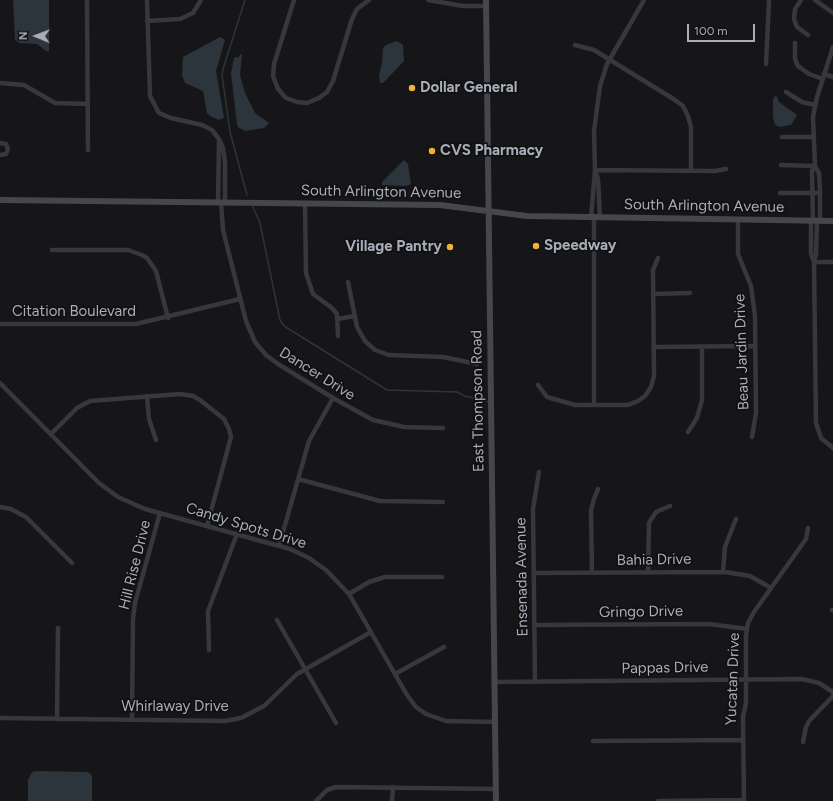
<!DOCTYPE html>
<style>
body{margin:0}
#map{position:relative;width:833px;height:801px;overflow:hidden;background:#161618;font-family:Figtree,sans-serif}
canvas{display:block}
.north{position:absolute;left:16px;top:16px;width:40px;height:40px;-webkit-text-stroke:3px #111113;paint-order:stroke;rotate:271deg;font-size:11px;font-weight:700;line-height:16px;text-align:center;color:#a8adb8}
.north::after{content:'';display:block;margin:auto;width:14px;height:18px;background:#a8adb8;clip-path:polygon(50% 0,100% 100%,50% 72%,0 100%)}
.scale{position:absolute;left:687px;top:24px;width:68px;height:18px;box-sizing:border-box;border:2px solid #a8adb8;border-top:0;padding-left:5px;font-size:12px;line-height:14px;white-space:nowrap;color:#a8adb8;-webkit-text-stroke:3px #111113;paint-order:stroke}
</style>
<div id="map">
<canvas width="833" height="801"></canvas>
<div class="north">N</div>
<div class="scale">100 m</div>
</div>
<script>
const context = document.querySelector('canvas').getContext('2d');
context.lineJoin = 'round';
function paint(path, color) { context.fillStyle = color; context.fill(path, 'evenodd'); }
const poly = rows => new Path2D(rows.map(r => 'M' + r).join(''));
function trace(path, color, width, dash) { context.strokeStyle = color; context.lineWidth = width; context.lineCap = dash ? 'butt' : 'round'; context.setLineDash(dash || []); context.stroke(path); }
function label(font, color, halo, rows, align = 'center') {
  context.font = font + ' Figtree,sans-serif'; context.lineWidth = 3.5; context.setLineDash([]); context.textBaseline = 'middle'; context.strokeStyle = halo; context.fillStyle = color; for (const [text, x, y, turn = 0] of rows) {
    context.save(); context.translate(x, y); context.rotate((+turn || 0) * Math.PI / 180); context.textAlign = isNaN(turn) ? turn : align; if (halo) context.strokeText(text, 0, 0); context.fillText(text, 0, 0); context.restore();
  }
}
const water = poly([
 [13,0,49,0,49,51,46,51,37,44,20,43,15,40],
 [220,37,225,40,216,71,224,118,219,120,210,116,207,113,203,91,185,83,182,75,183,57],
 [397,41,403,45,404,61,387,79,383,83,380,83,379,75,382,63,383,48,386,45],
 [240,54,242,55,240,75,245,93,255,113,269,123,264,128,245,131,238,127,237,124,231,73,234,58,239,57],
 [776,95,779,102,797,115,791,125,780,127,775,125,773,117,773,99],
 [404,160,408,164,411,184,406,186,382,185,382,182],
 [36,771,87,772,91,774,92,778,92,801,28,801,28,780,32,772]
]);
const stream = poly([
 [245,0,223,69,222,75,230,132,247,195],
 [253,207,260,223,280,320,284,326,387,390,457,392,465,396,490,402]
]);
const minor = poly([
 [87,0,88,150],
 [147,0,150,96,159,113,171,118,202,125,212,130,219,139,223,148,225,163,225,202],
 [294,0,274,64,273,76,278,89,286,98,297,102,307,103,319,98,327,92,333,81,352,19,357,9,369,0],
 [428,0,463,6,486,6],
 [644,0,607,64,600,86,594,131,595,170,715,171,726,169],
 [801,0,795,9,794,19,797,27,808,35],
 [815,0,833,13],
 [147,21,180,19,193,13,201,0],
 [795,43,795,59,798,66,809,74,823,79],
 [575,45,594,50,675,100,683,106,688,116,691,127,691,171],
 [766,64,769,0],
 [824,74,833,77],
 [0,83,24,85,55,103,88,104],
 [786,92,802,102,815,105],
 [782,137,813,137],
 [0,143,6,144,8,149,6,154,0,155],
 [781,165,815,166],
 [780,193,820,193],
 [218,202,219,141],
 [221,202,223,230,246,321,255,342,266,355,278,364,333,398,373,420,404,427,443,428],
 [305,203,306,273,313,294,332,308,337,314,338,336],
 [591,218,595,170,598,179,600,218],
 [594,218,594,405],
 [738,220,738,254,751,286,755,316,756,413,752,437],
 [811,221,811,254,814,262],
 [813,221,812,171,815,166],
 [817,221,816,254,814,262,816,423,821,438,833,448],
 [820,221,820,191,819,173,815,166,813,117,817,97,833,47],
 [52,250,128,250,142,255,147,258,156,271,168,318],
 [814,262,833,262],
 [348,282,357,327,365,341,375,350,389,355,443,357,477,364],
 [653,294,690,293],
 [337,319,355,316],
 [0,324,136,324,240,299],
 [654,347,755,346],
 [0,383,99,483,118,497,145,509,290,549,309,558,326,570,349,594,407,695,416,707,426,714,446,721,495,722],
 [538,385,547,397,575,405,628,405,638,401,645,396,651,387,654,376,653,270,658,258],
 [147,396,149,419,156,440],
 [688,432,697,418,702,400,702,347],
 [51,434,77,408,90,401,180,394,193,396,200,400,224,419,229,429,231,437,207,526],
 [298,479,380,501,443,502],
 [0,507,11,509,26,517,72,563],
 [279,546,309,441,333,398],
 [723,571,725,547,736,519],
 [648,572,649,523,656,512,670,506],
 [534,573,725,572,750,576,771,588],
 [592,573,591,510,594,499,598,489],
 [349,594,369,582,385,577,442,577],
 [832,610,833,610],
 [277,620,336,723],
 [534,625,709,624,747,629],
 [209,650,208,611,237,534],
 [395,674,444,647],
 [494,682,802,679,819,683,833,692],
 [535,682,533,509,539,472],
 [0,718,225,721,241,718,264,706,297,674,371,632],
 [57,719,58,628],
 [132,719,133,619,135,603,160,513],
 [593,741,743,740],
 [803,742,806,727,809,721,833,696],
 [316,801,327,790,336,787,496,789],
 [392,801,393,787],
 [658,801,744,800],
 [744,801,743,717,746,703,746,635,748,623,754,612,806,539,808,528]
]);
const secondary = poly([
 [486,0,496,801],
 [0,200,440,205,527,216,833,221]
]);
const markers = [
 [412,88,4,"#f2b134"],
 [432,151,4,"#f2b134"],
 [536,246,4,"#f2b134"],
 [450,247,4,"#f2b134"]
];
const poiNames = [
 ["Dollar General",420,88],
 ["CVS Pharmacy",440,151],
 ["Speedway",544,246],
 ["Village Pantry",442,247,"right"]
];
const streetNames = [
 ["South Arlington Avenue",381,192,1],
 ["South Arlington Avenue",704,206,1],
 ["Citation Boulevard",74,312],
 ["Beau Jardin Drive",742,352,-92],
 ["Dancer Drive",317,374,32],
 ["East Thompson Road",478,401,-91],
 ["Candy Spots Drive",246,526,17],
 ["Bahia Drive",654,560,-1],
 ["Hill Rise Drive",135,565,-76],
 ["Ensenada Avenue",522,577,-91],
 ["Gringo Drive",641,612,-1],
 ["Pappas Drive",665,668,-1],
 ["Yucatan Drive",733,679,-88],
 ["Whirlaway Drive",175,707]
];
paint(water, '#2c353c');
trace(stream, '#2c353c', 1.5);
trace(minor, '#37383d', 4.5);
trace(secondary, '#45474d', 6);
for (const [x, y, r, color] of markers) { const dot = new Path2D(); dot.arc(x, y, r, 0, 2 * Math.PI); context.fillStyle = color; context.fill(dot); trace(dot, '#111113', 1.5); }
label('bold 15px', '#a8adb8', '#111113', poiNames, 'left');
label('15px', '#a8adb8', '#111113', streetNames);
</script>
